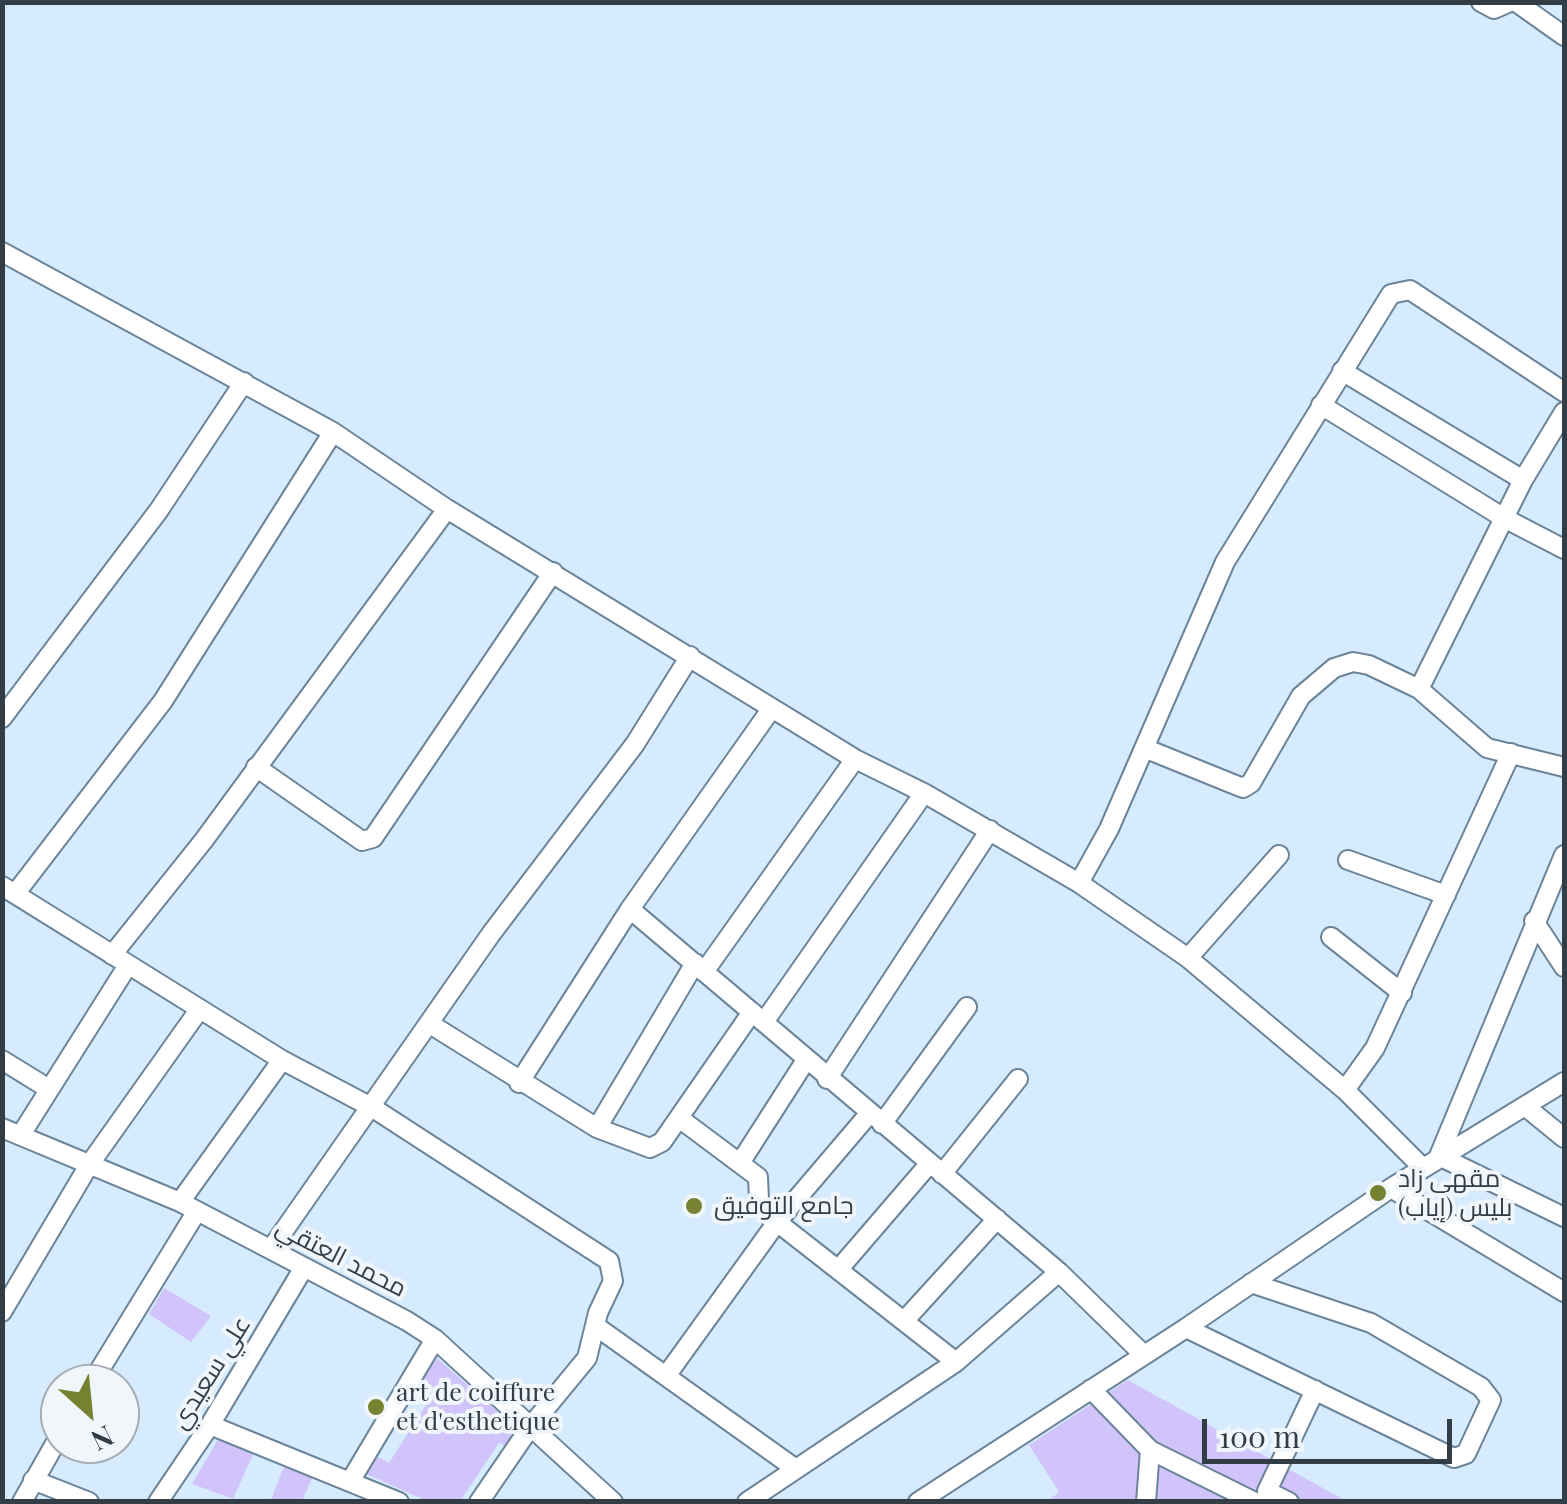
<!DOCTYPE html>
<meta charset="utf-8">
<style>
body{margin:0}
#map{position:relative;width:1567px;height:1504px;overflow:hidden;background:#d6ecfe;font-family:"Playfair Display",serif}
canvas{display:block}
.frame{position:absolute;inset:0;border:5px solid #323d46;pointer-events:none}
.north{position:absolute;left:40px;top:1364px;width:100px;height:100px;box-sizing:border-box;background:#f1f6fb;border:2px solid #a5acb3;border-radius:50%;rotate:153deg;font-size:28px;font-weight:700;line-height:40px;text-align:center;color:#323d46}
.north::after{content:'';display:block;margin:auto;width:35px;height:45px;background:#76822f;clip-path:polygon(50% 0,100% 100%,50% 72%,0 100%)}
.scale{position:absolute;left:1202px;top:1419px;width:250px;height:45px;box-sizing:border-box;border:5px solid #323d46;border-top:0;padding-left:12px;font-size:30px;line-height:35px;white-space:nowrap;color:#323d46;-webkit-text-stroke:8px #f1f6fb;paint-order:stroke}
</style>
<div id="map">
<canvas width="1567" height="1504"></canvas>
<div class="frame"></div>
<div class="north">N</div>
<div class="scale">100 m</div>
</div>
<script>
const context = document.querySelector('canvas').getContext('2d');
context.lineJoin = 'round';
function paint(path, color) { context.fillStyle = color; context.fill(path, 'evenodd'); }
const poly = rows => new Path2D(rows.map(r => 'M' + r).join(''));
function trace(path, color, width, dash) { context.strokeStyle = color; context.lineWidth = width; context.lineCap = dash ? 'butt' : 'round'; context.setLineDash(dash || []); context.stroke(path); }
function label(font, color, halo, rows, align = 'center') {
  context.font = font + ' "Playfair Display",Cairo,serif'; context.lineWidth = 8; context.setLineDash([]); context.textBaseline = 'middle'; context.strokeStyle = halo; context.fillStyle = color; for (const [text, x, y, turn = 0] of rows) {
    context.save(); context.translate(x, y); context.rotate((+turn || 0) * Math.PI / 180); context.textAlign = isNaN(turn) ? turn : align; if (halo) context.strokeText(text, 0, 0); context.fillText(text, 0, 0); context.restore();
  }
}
const green = poly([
 [164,1288,211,1316,191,1342,149,1314],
 [437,1358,517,1429,511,1449,499,1443,460,1501,427,1501,364,1473,374,1455,389,1463,436,1389,423,1379],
 [1128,1380,1346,1501,1048,1501,1059,1492,1029,1445],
 [220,1436,254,1452,233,1499,192,1484],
 [285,1464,314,1474,302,1501,270,1502]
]);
const minor = poly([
 [1481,2,1494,9,1510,2],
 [1516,2,1564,36],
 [2,252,333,432,447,509,855,759,924,793,1079,883,1188,958,1345,1090,1422,1167],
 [1342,371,1523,480],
 [1321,405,1504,518,1564,549],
 [1419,689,1523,480,1564,412],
 [2,718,159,510,244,382],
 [1144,748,1243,788,1251,783,1301,696,1334,668,1353,662,1369,665,1419,689,1487,748,1564,767],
 [256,767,362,841,373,838,553,572],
 [1564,855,1439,1156,1564,1217],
 [1348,860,1446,895],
 [1079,883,1109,829,1225,562,1391,294,1410,290,1564,392],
 [2,886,282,1060,373,1108,609,1261,613,1281,598,1313,587,1358,531,1426,479,1502],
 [15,894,163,701,333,432],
 [630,909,1059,1272,1144,1355],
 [1534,921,1564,967],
 [1331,937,1402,993],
 [112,955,204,840,447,509],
 [1188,958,1279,855],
 [704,972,855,759],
 [764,1022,924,793],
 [430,1024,597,1128,650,1148,662,1142,752,1012],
 [2,1060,49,1089],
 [827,1079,990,830],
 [519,1083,630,909,772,708],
 [1345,1090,1375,1048,1511,753],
 [1526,1107,1564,1138],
 [679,1118,758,1177,759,1200,768,1215,956,1362],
 [882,1124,967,1007],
 [2,1128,180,1202,407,1321,435,1339,613,1502],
 [597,1128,695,963],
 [22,1133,128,965],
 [740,1163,806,1060],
 [942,1174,1018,1079],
 [1391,1188,1564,1292],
 [180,1202,282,1060],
 [271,1249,491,934,635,744,690,656],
 [838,1270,930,1163],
 [2,1312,89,1165,199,1010],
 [904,1321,997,1219],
 [597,1327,796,1469],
 [1186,1328,1454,1458,1466,1454,1491,1400,1481,1387,1371,1323,1251,1283],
 [666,1376,777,1222,869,1114],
 [91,1384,197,1211],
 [1091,1389,1150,1450,1255,1502],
 [210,1425,399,1502],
 [33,1480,89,1502],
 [351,1480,435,1339],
 [22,1502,60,1435],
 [158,1502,210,1425,303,1269],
 [747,1502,956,1362,1059,1272],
 [918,1502,1186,1328,1391,1188,1564,1082],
 [1146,1502,1150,1450],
 [1289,1502,1267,1491,1315,1390]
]);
const markers = [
 [1378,1193,10,"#76822f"],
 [694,1206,10,"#76822f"],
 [376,1407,10,"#76822f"]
];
const poiNames = [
 ["مقهى زاد",1398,1179],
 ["بليس (إياب)",1398,1208],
 ["جامع التوفيق",714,1206],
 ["art de coiffure",396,1393],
 ["et d'esthetique",396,1422]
];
const streetNames = [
 ["محمد العتقي",341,1258,27],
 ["علي سعيدي",211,1373,-58]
];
paint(green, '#d1c4fb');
trace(minor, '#6b8499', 22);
trace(minor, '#fff', 18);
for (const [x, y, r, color] of markers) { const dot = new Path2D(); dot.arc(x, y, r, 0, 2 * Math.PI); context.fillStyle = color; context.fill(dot); trace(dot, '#f1f6fb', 4); }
label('25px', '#323d46', '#f1f6fb', poiNames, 'left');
label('25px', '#323d46', '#f1f6fb', streetNames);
</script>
